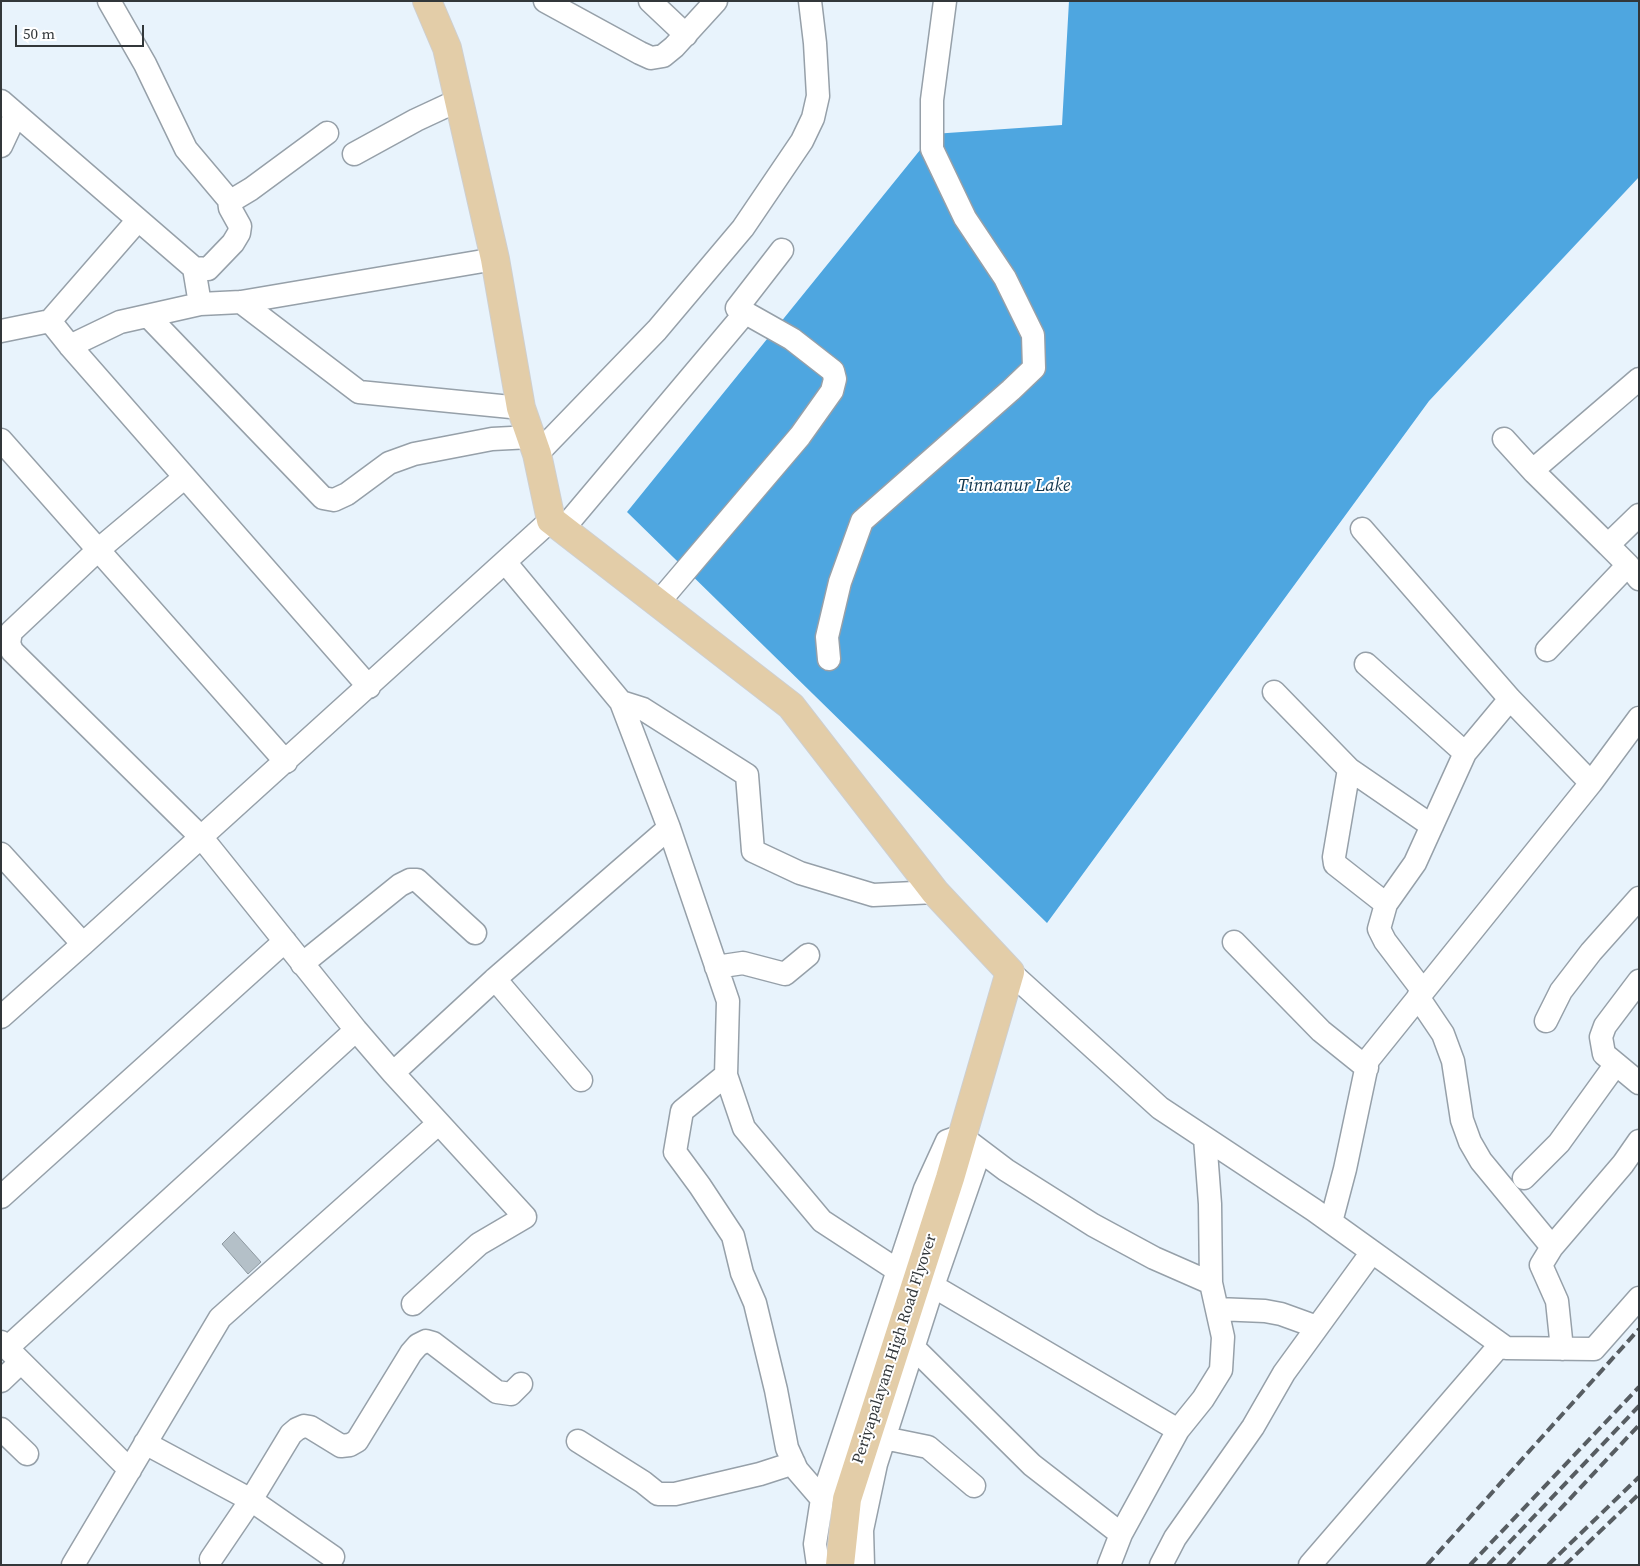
<!DOCTYPE html>
<style>
body{margin:0}
#map{position:relative;width:1640px;height:1566px;overflow:hidden;background:#e8f3fc;font-family:"Source Serif 4",serif}
canvas{display:block}
.frame{position:absolute;inset:0;border:2px solid #32373a;pointer-events:none}
.scale{position:absolute;left:15px;top:25px;width:129px;height:22px;box-sizing:border-box;border:2px solid #32373a;border-top:0;padding-left:6px;font-size:15px;line-height:18px;white-space:nowrap;color:#32373a;-webkit-text-stroke:4px #fff;paint-order:stroke}
</style>
<div id="map">
<canvas width="1640" height="1566"></canvas>
<div class="frame"></div>
<div class="scale">50 m</div>
</div>
<script>
const context = document.querySelector('canvas').getContext('2d');
context.lineJoin = 'round';
function paint(path, color) { context.fillStyle = color; context.fill(path, 'evenodd'); }
const poly = rows => new Path2D(rows.map(r => 'M' + r).join(''));
function trace(path, color, width, dash) { context.strokeStyle = color; context.lineWidth = width; context.lineCap = dash ? 'butt' : 'round'; context.setLineDash(dash || []); context.stroke(path); }
function label(font, color, halo, rows, align = 'center') {
  context.font = font + ' "Source Serif 4",serif'; context.lineWidth = 4; context.setLineDash([]); context.textBaseline = 'middle'; context.strokeStyle = halo; context.fillStyle = color; for (const [text, x, y, turn = 0] of rows) {
    context.save(); context.translate(x, y); context.rotate((+turn || 0) * Math.PI / 180); context.textAlign = isNaN(turn) ? turn : align; if (halo) context.strokeText(text, 0, 0); context.fillText(text, 0, 0); context.restore();
  }
}
const water = poly([
 [1069,1,1639,1,1639,177,1429,401,1047,923,627,512,933,134,1062,125]
]);
const building = poly([
 [234,1232,261,1262,248,1274,222,1244,234,1232]
]);
const minor = poly([
 [109,1,145,64,186,149,229,200,230,208,240,226,239,233,233,243,208,269,194,268],
 [545,1,640,53,651,58,663,56,674,47,716,1],
 [650,1,686,35],
 [1,101,194,268,200,304],
 [1,146,16,114],
 [354,154,416,120,459,100],
 [229,200,236,198,251,189,327,133],
 [241,302,359,392,521,408],
 [148,316,323,498,334,500,347,494,389,463,414,454,492,439,531,437],
 [50,321,138,220],
 [1,331,50,321,70,346,369,687],
 [70,346,120,322,200,304,241,302,495,259],
 [1504,439,1534,472],
 [1,440,286,762],
 [537,454,657,330,743,228,802,141,813,118,818,96,815,43,810,1],
 [185,477,98,550,11,632,9,643,12,651,202,838,356,1030,393,1073,525,1217,479,1244,413,1304],
 [1639,515,1608,545,1628,565,1639,579],
 [563,529,745,313],
 [1362,529,1510,699,1591,783],
 [1608,545,1534,472,1540,464,1639,379],
 [505,562,621,702,669,828,728,1001,726,1075,744,1128,822,1221,897,1270],
 [658,603,800,436,832,391,835,379,833,371,792,339,737,308,782,250],
 [1547,650,1628,565],
 [829,659,827,637,840,582,862,521,1011,390,1034,368,1033,335,1005,278,965,218,932,149,932,100,945,1],
 [1366,664,1465,753],
 [1274,692,1349,769,1432,826],
 [621,702,643,709,747,775,753,851,800,873,873,895,935,892],
 [1349,769,1334,857,1335,864,1386,904],
 [1,854,83,944],
 [1234,942,1321,1031,1367,1068],
 [302,964,400,885,410,880,417,880,475,933],
 [716,967,743,963,785,974,808,955],
 [1010,972,1160,1108,1314,1210,1506,1348,1594,1349,1639,1298],
 [495,979,581,1080],
 [1639,981,1605,1026,1601,1037,1604,1054,1639,1083],
 [1423,991,1385,941,1379,929,1386,904,1415,863,1465,753,1510,699],
 [1418,997,1443,1034,1453,1061,1462,1120,1470,1142,1481,1161,1552,1247,1623,1164,1639,1141],
 [1,1017,83,944,551,520],
 [1546,1021,1561,991,1591,952,1639,898],
 [393,1073,495,979,669,828],
 [726,1075,682,1111,675,1152,700,1186,733,1236,742,1273,755,1303,776,1390,787,1448,797,1470,822,1499],
 [1524,1178,1559,1143,1616,1064],
 [1,1197,285,941],
 [1331,1222,1345,1169,1368,1060,1591,783,1639,718],
 [1552,1247,1541,1265,1557,1301,1562,1349],
 [933,1286,1178,1430],
 [1217,1309,1265,1311,1281,1314,1317,1327],
 [1,1342,130,1470],
 [913,1347,1032,1465,1121,1534],
 [7,1348,356,1030],
 [1,1381,21,1362],
 [1,1429,27,1454],
 [884,1438,928,1447,974,1486],
 [578,1441,643,1482,658,1494,675,1494,760,1474,794,1463],
 [145,1443,251,1500,291,1434,297,1429,304,1426,310,1427,341,1446,350,1445,357,1441,411,1353,418,1345,426,1341,433,1343,497,1392,511,1394,521,1384],
 [211,1559,251,1500,333,1557],
 [73,1565,220,1318,439,1123],
 [818,1565,815,1544,822,1499,925,1189,947,1141,961,1136,1006,1170,1093,1225,1154,1258,1211,1283],
 [863,1565,862,1530,876,1464,933,1286,980,1151],
 [1109,1565,1121,1534,1178,1430,1203,1399,1221,1370,1223,1337,1211,1283,1210,1204,1205,1138],
 [1161,1565,1175,1538,1253,1427,1284,1373,1372,1252],
 [1310,1565,1500,1345]
]);
const major = poly([
 [427,1,447,48,495,259,521,408,537,454,551,520,791,706,935,892,1010,972,950,1178,847,1499,840,1565]
]);
const rail = poly([
 [1427,1565,1639,1329],
 [1470,1565,1639,1387],
 [1488,1565,1639,1406],
 [1508,1565,1639,1425],
 [1548,1565,1639,1477],
 [1565,1565,1639,1494]
]);
const streetNames = [
 ["Periyapalayam High Road Flyover",895,1349,-72]
];
const waterNames = [
 ["Tinnanur Lake",1014,486]
];
paint(water, '#4ea6e0');
paint(building, '#b4c0c8');
trace(building, '#8d98a0', 1);
trace(minor, '#96a0a9', 25);
trace(major, '#cecfd0', 30);
trace(minor, '#fff', 22);
trace(major, '#e3cda8', 28);
trace(rail, '#575d62', 4, [10, 5]);
label('16px', '#32373a', '#fff', streetNames);
label('italic 18px', '#10364e', '#fff', waterNames);
</script>
